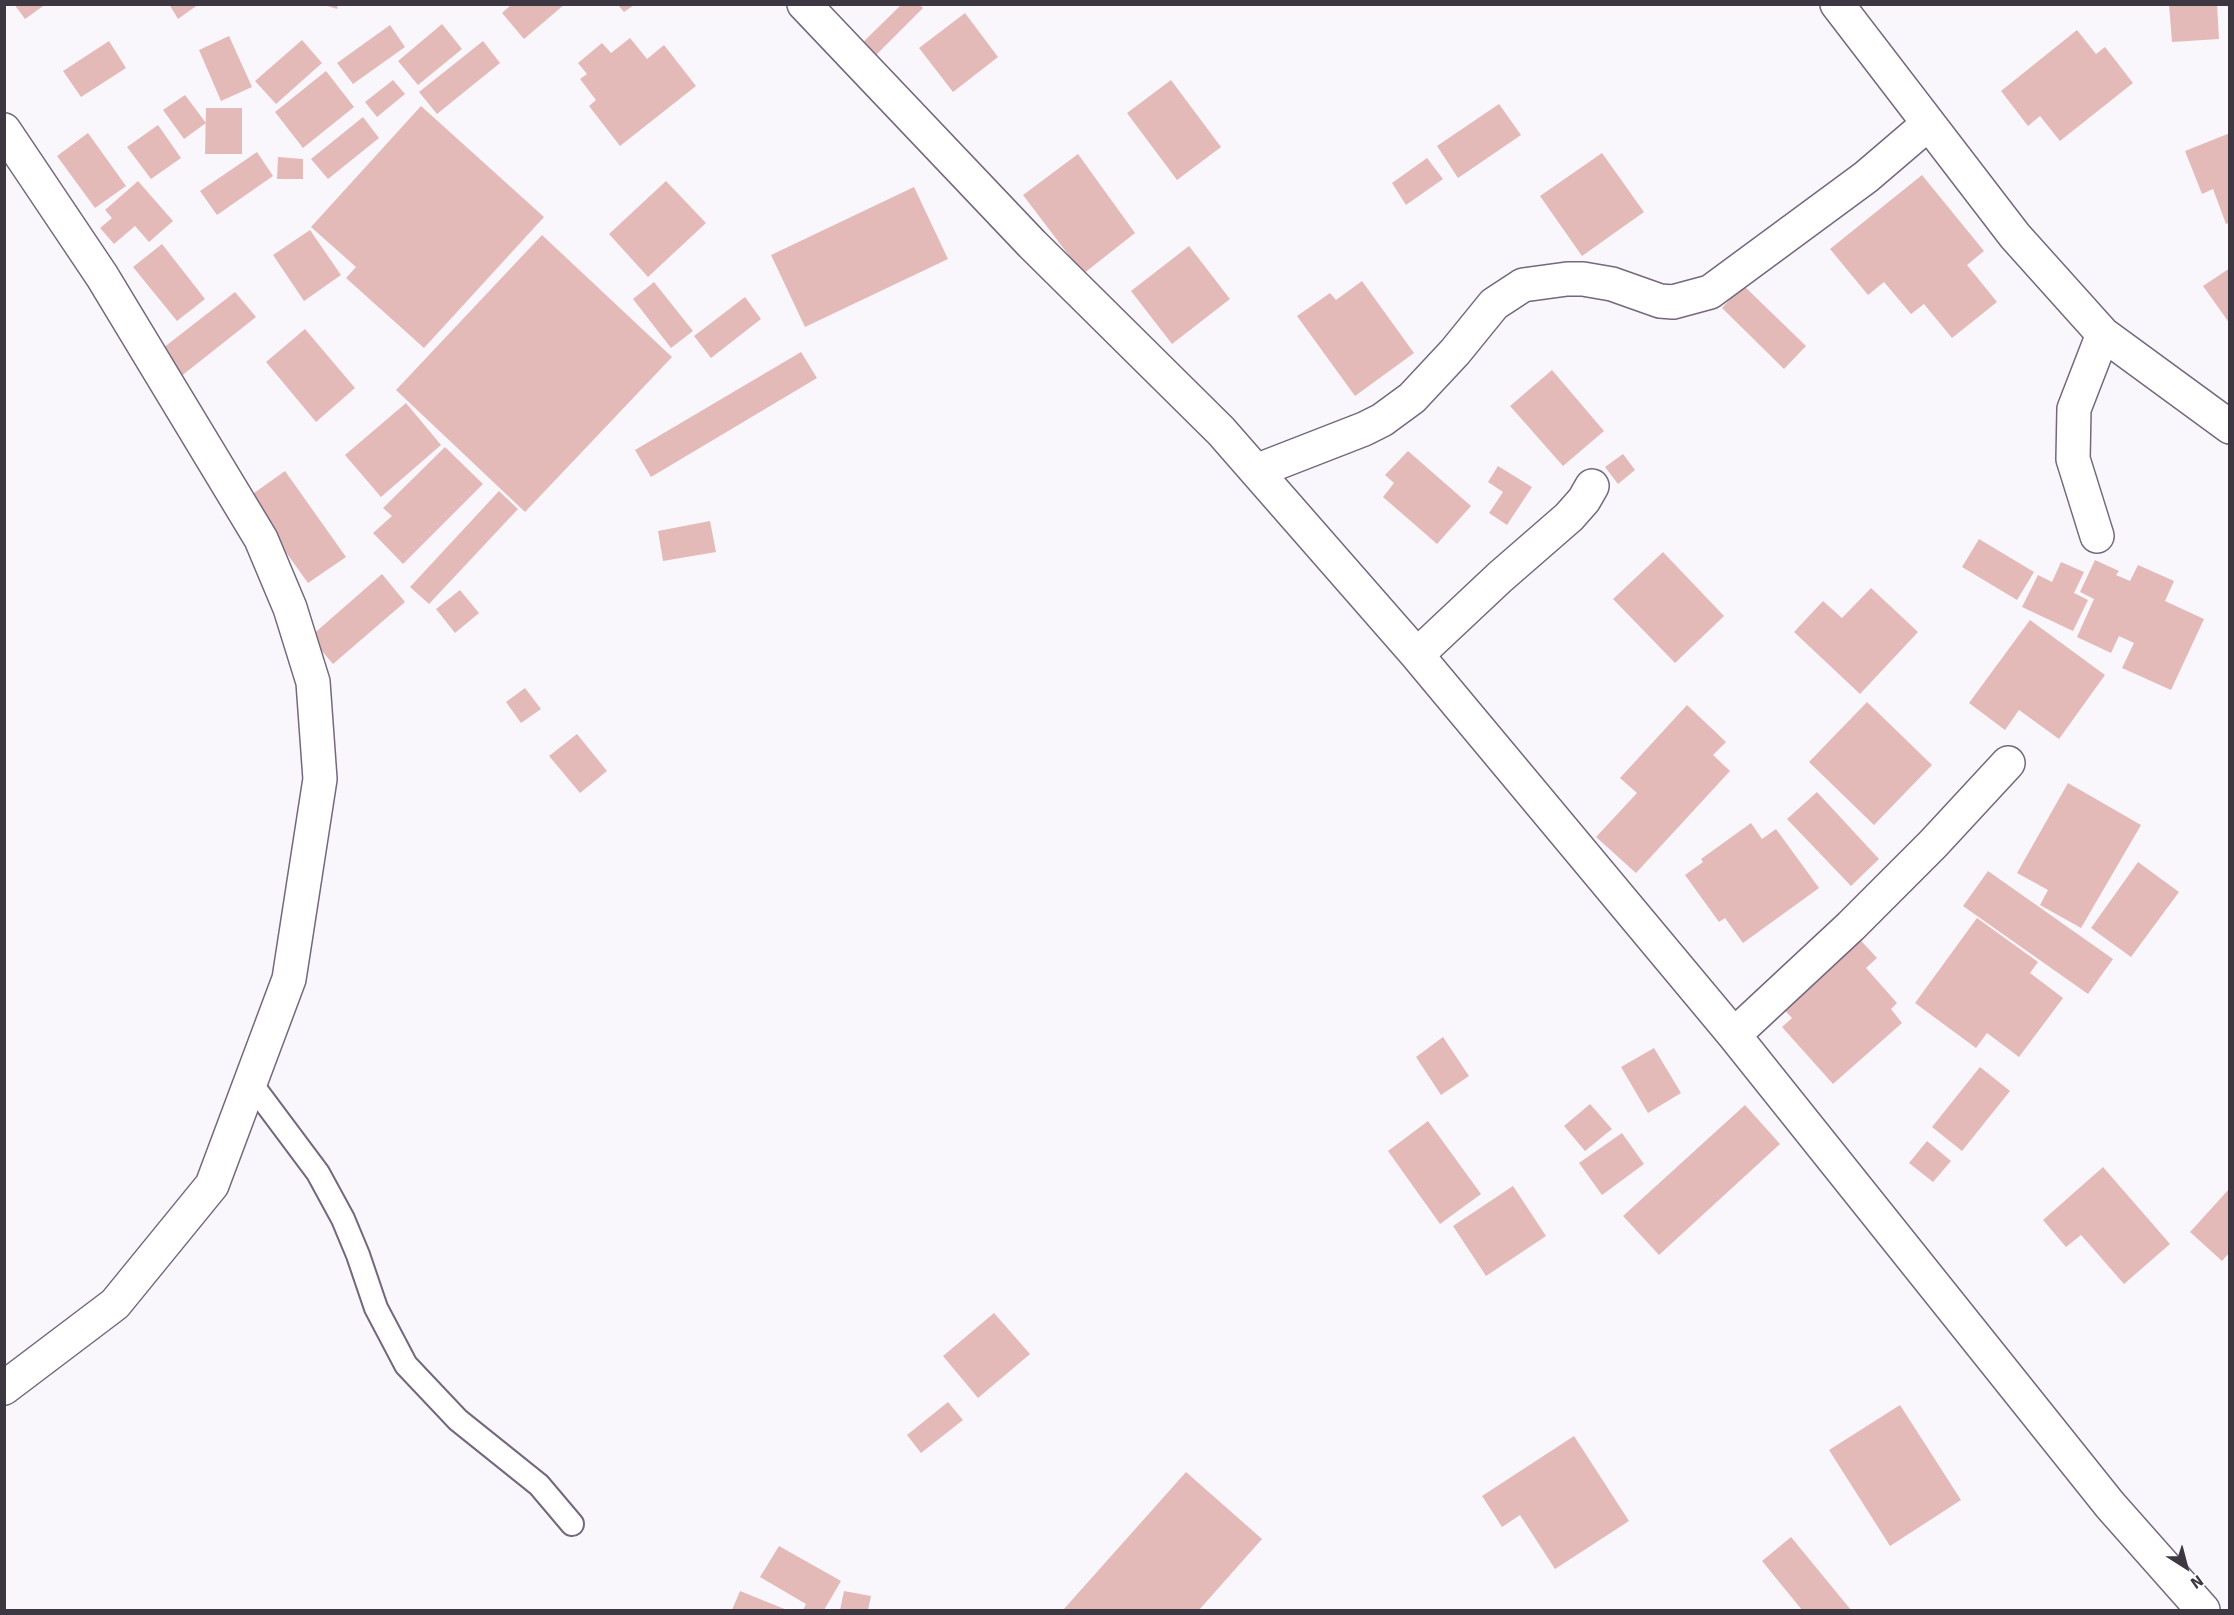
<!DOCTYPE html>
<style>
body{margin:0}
#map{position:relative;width:2234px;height:1615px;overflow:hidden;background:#faf7fc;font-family:Signika,sans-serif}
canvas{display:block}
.frame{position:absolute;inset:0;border:6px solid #3d3741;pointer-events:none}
.north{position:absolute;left:2156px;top:1537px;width:60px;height:60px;-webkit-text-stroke:4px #fff;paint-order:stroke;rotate:144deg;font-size:16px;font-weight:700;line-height:24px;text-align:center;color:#3d3741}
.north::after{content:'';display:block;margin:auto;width:21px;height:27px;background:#3d3741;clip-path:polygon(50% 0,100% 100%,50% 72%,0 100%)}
</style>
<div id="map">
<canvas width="2234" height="1615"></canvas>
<div class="frame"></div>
<div class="north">N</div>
</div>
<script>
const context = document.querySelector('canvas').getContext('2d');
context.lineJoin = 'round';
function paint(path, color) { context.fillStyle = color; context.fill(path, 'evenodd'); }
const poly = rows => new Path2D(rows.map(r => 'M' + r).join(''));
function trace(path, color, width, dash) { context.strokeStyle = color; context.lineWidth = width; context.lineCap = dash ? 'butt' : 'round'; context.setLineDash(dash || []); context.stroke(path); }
const building = poly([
 [14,4,46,4,25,19],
 [169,4,199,4,178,19],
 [321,4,338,4,337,9],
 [512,4,565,4,524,39,502,13],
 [902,4,919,4,923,8,868,63,855,50],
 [2169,4,2217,4,2219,39,2172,42],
 [618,5,634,5,624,12],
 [965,13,998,57,953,92,919,48],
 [442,24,462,49,418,85,398,61],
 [390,25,405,47,353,84,337,63],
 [2077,30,2096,54,2105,47,2133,83,2060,141,2040,116,2028,126,2001,91],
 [229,36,252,87,221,101,199,50],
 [630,38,647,59,664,45,696,86,620,146,589,106,596,100,580,79,587,74,578,63,602,43,611,53],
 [302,40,322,63,276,104,255,81],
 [109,41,126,68,81,97,63,71],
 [483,41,500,63,437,114,419,92],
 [326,71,354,107,303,148,275,112],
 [393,80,405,94,377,117,365,102],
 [1171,80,1221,147,1177,180,1127,113],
 [185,95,206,123,184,139,163,110],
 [1499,104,1521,135,1458,178,1437,146],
 [421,106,544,217,424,348,346,278,356,267,311,227],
 [206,108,242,108,242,154,205,154],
 [363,117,379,138,328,179,311,159],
 [158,125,181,158,151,179,127,147],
 [88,133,126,186,95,208,57,156],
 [2230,133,2230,222,2226,224,2213,189,2202,194,2185,151],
 [257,152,273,176,217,215,200,191],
 [1602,153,1644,212,1582,256,1540,196],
 [1078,154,1135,233,1083,274,1023,195],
 [278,157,303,159,303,179,277,179],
 [1427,158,1443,179,1406,205,1392,183],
 [1922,175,1984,251,1967,265,1997,302,1952,338,1924,304,1911,314,1884,282,1868,295,1830,249],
 [138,181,173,221,149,242,135,226,114,244,100,228,112,218,105,210],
 [666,181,706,223,648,277,609,234],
 [914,187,948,259,805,327,771,255],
 [310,230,341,275,304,301,273,255],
 [542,235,672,357,525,512,396,390],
 [162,244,205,299,177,321,133,267],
 [1189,246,1230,299,1172,344,1131,291],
 [2230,268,2230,324,2203,286],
 [1362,281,1414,353,1355,396,1297,316,1330,293,1336,300],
 [654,282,693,331,671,348,633,299],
 [1743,285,1806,346,1784,369,1722,308],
 [235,292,256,317,175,381,154,355],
 [745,297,761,319,711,358,694,336],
 [305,329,355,388,316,422,266,362],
 [801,352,817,378,651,477,635,450],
 [1552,370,1604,431,1563,466,1510,406],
 [406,403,441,445,381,497,345,455],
 [445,447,483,484,403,564,373,533,392,516,383,508],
 [1408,451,1471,506,1437,544,1383,497,1394,483,1385,475],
 [1623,454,1635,470,1618,484,1605,467],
 [1498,466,1532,487,1507,525,1489,513,1503,492,1488,482],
 [285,471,346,557,308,583,247,498],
 [499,491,518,509,429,604,410,587],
 [710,521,716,552,663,561,658,531],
 [1979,539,2034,572,2017,600,1962,567],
 [1663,552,1724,616,1675,663,1613,599],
 [2095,560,2119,571,2116,575,2130,581,2138,565,2174,581,2165,601,2204,619,2171,690,2122,668,2134,643,2119,636,2111,653,2077,637,2094,599,2080,592],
 [2061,562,2084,572,2074,593,2088,600,2073,631,2022,607,2038,575,2052,582],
 [382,574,405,602,333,664,310,637],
 [1871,588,1918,632,1860,694,1794,632,1823,601,1842,618],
 [460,590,479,613,455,633,436,609],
 [2030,620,2105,675,2059,739,2019,710,2005,730,1969,703],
 [525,688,541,709,521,723,506,702],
 [1867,702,1932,765,1874,825,1809,762],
 [1687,705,1726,742,1713,755,1730,771,1636,873,1596,837,1637,793,1620,778],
 [577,734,607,771,580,793,549,756],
 [2068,783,2141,825,2081,928,2040,905,2048,890,2017,873],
 [1817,792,1879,859,1851,886,1787,819],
 [1751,823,1762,839,1776,829,1819,888,1743,943,1725,918,1719,922,1685,875,1703,862,1701,859],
 [2138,862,2179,892,2131,957,2091,928],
 [1988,871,2113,959,2088,994,1963,906],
 [1977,918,2038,962,2030,973,2063,998,2019,1057,1987,1033,1976,1048,1915,1003],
 [1854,933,1877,958,1866,968,1897,1003,1891,1009,1902,1023,1833,1084,1782,1027,1792,1018,1776,1001],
 [1443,1037,1469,1076,1441,1095,1416,1057],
 [1654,1048,1681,1093,1648,1113,1621,1067],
 [1980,1067,2010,1091,1962,1151,1932,1127],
 [1590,1104,1612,1129,1585,1151,1564,1126],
 [1745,1105,1780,1144,1659,1255,1623,1216],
 [1428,1121,1481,1194,1440,1224,1388,1151],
 [1622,1133,1644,1164,1602,1195,1579,1163],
 [1927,1141,1951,1161,1933,1182,1909,1163],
 [2103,1167,2170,1244,2124,1284,2081,1235,2066,1247,2043,1220],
 [1513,1186,1546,1236,1486,1276,1453,1226],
 [2230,1188,2230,1252,2222,1261,2190,1232],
 [994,1313,1030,1354,978,1398,943,1356],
 [948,1402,963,1420,921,1453,907,1435],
 [1900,1405,1961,1500,1890,1546,1829,1450],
 [1574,1436,1629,1521,1555,1569,1520,1515,1502,1527,1482,1496],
 [1186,1472,1262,1539,1199,1610,1063,1610],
 [1791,1537,1851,1610,1802,1610,1762,1561],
 [779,1546,841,1581,824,1610,803,1610,806,1604,760,1577],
 [740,1591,787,1610,732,1610],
 [844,1591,871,1596,868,1610,840,1610]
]);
const lane = poly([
 [250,1082,318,1173,343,1219,358,1255,376,1308,406,1365,458,1420,539,1485,572,1524]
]);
const street = poly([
 [804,4,1032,244,1221,431,1417,655,1734,1035,2110,1505,2203,1610],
 [1837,4,2015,236,2103,334,2230,427],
 [4,130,102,276,261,539,290,608,313,682,320,779,289,979,212,1185,115,1304,4,1388],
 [1256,471,1364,429,1382,420,1412,398,1455,352,1494,304,1523,285,1567,279,1583,279,1612,284,1660,301,1673,302,1710,292,1866,177,1928,124],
 [2097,536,2073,459,2074,409,2103,334],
 [1417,655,1500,577,1569,517,1584,500,1592,486],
 [1734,1035,1851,926,1933,844,2008,763]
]);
paint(building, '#e4bab8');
trace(lane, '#75677e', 26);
trace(street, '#75677e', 36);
trace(lane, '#fff', 22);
trace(street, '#fff', 33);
</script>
